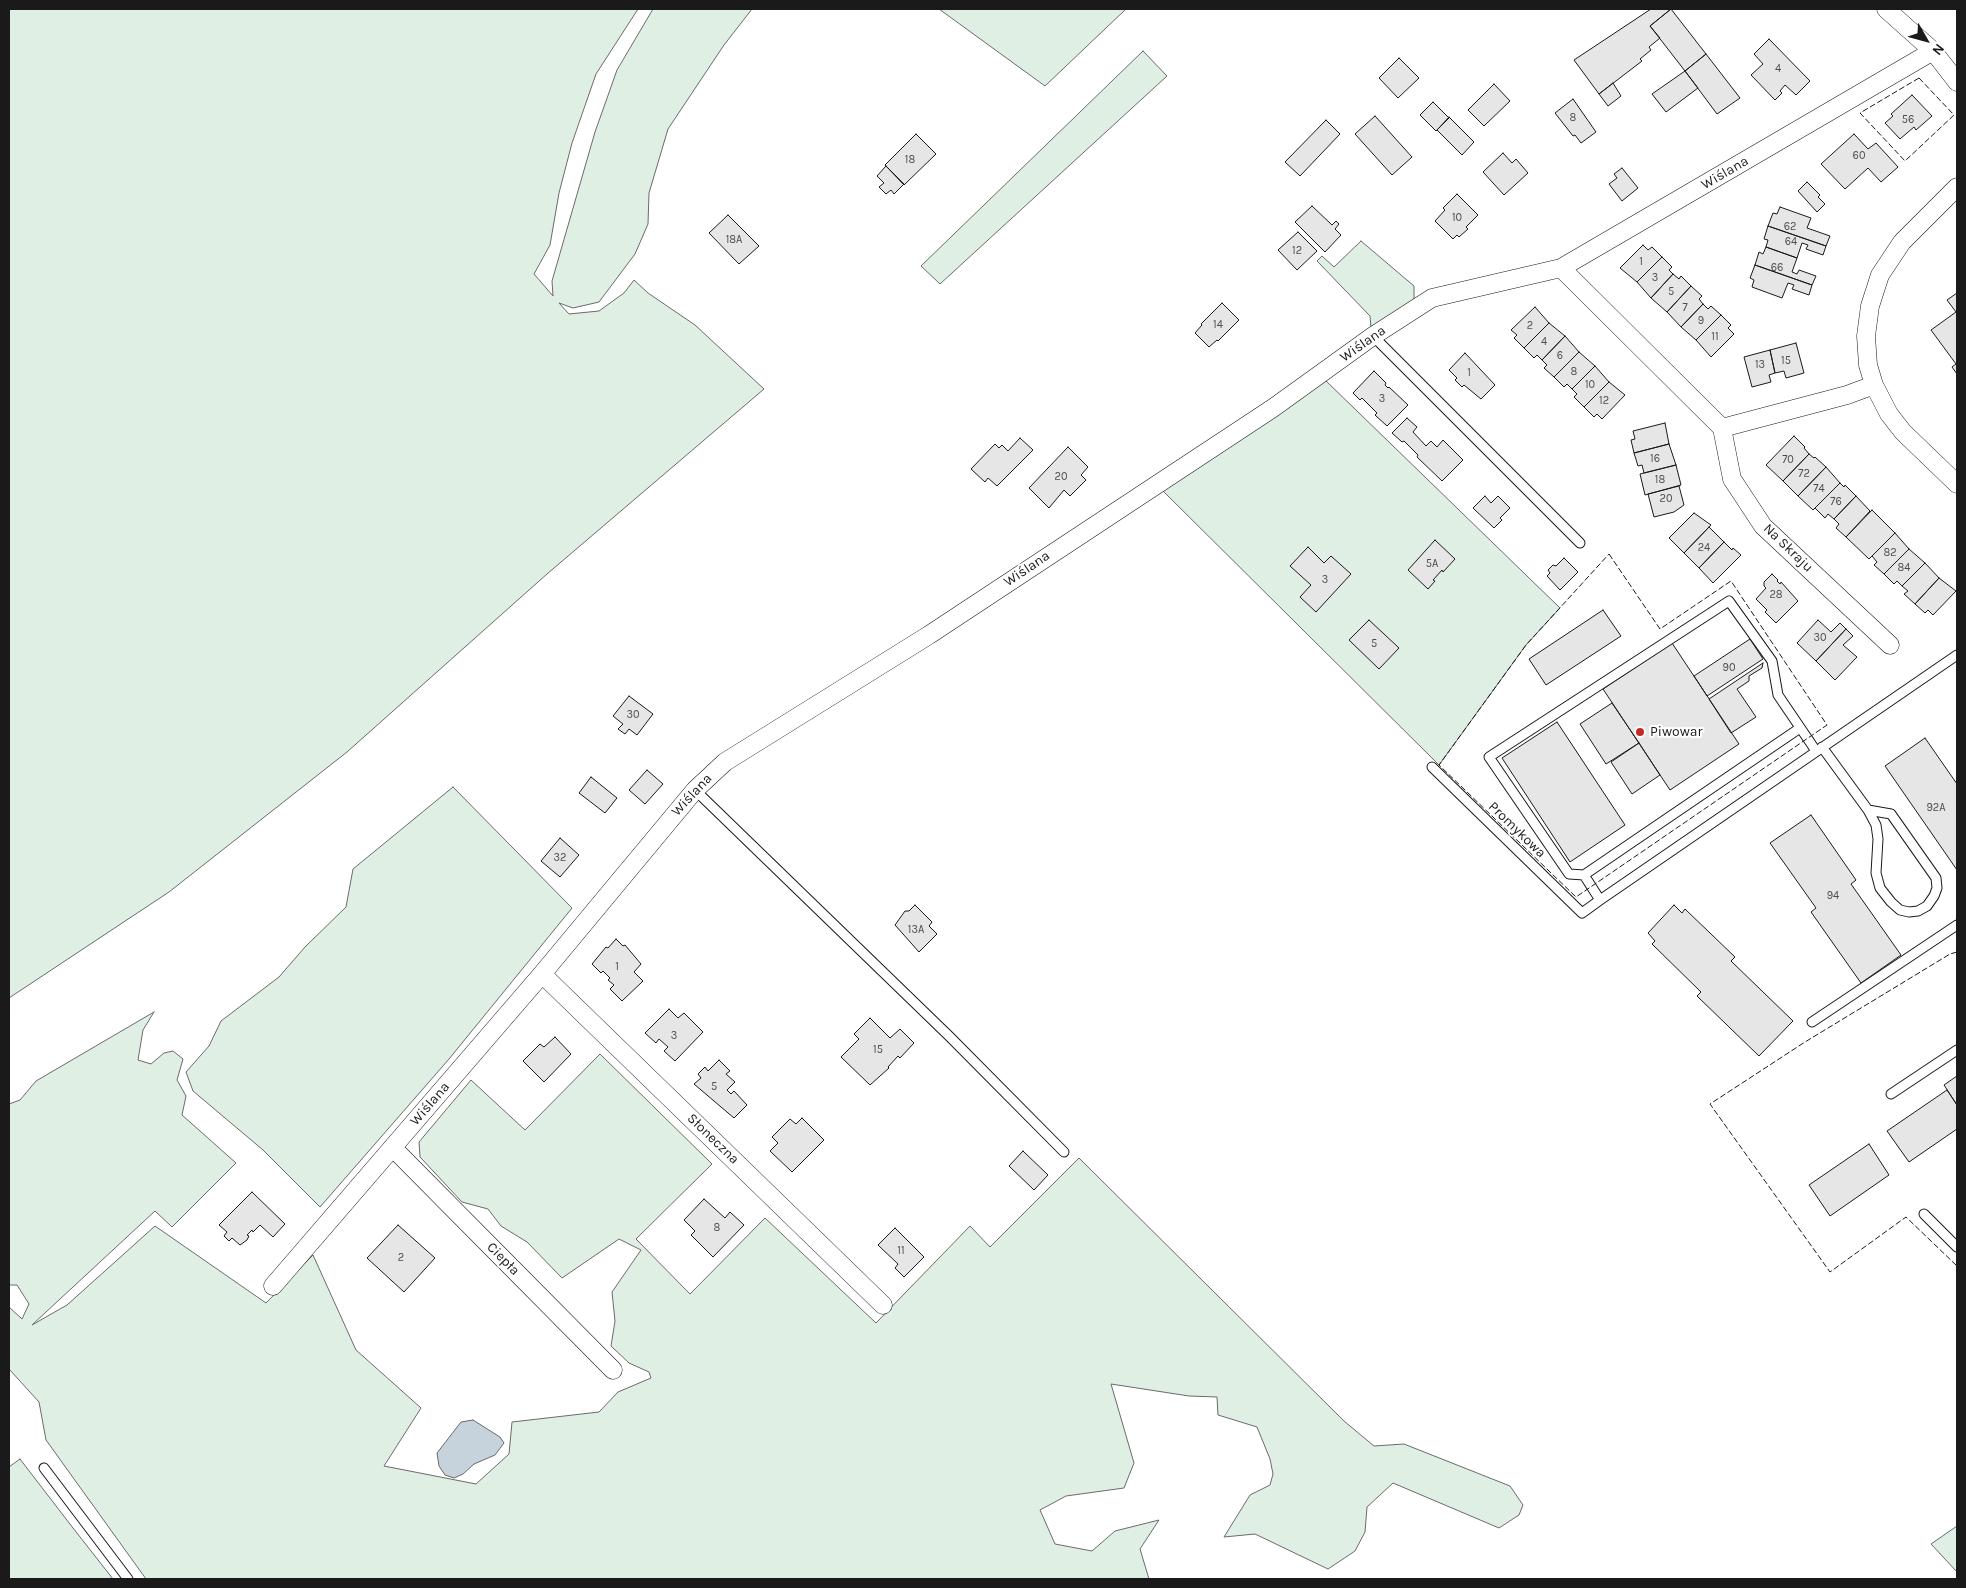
<!DOCTYPE html>
<meta charset="utf-8">
<style>
body{margin:0}
#map{position:relative;width:1966px;height:1588px;overflow:hidden;background:#fff;font-family:Karla,sans-serif}
canvas{display:block}
.frame{position:absolute;inset:0;border:10px solid #1a1a1a;pointer-events:none}
.north{position:absolute;left:1901px;top:15px;width:50px;height:50px;-webkit-text-stroke:4px #fff;paint-order:stroke;rotate:128deg;font-size:14px;font-weight:700;line-height:20px;text-align:center;color:#1a1a1a}
.north::after{content:'';display:block;margin:auto;width:18px;height:22px;background:#1a1a1a;clip-path:polygon(50% 0,100% 100%,50% 72%,0 100%)}
</style>
<div id="map">
<canvas width="1966" height="1588"></canvas>
<div class="frame"></div>
<div class="north">N</div>
</div>
<script>
const context = document.querySelector('canvas').getContext('2d');
context.lineJoin = 'round';
function paint(path, color) { context.fillStyle = color; context.fill(path, 'evenodd'); }
const poly = rows => new Path2D(rows.map(r => 'M' + r).join(''));
function trace(path, color, width, dash) { context.strokeStyle = color; context.lineWidth = width; context.lineCap = dash ? 'butt' : 'round'; context.setLineDash(dash || []); context.stroke(path); }
function label(font, color, halo, rows, align = 'center') {
  context.font = font + ' Karla,sans-serif'; context.lineWidth = 4; context.setLineDash([]); context.textBaseline = 'middle'; context.strokeStyle = halo; context.fillStyle = color; for (const [text, x, y, turn = 0] of rows) {
    context.save(); context.translate(x, y); context.rotate((+turn || 0) * Math.PI / 180); context.textAlign = isNaN(turn) ? turn : align; if (halo) context.strokeText(text, 0, 0); context.fillText(text, 0, 0); context.restore();
  }
}
const green = poly([
 [9,9,638,9,596,74,572,143,559,193,550,245,534,274,553,296,552,281,595,132,617,70,653,9,752,9,724,45,668,129,649,193,648,224,635,254,599,302,573,308,559,303,569,314,599,311,624,293,634,280,648,293,695,325,764,389,547,574,347,752,169,892,9,998,9,9],
 [939,9,1126,9,1045,86,939,9],
 [1143,51,1167,76,940,284,921,266,1143,51],
 [1361,241,1414,286,1414,301,1371,328,1370,316,1317,261,1322,256,1334,267,1361,241],
 [1323,378,1560,608,1526,645,1439,765,1160,488,1323,378],
 [453,787,572,908,449,1059,320,1207,263,1150,193,1091,186,1072,209,1046,221,1021,279,977,305,947,346,907,353,869,453,787],
 [154,1012,143,1030,138,1060,151,1064,164,1053,173,1051,183,1059,177,1080,186,1096,182,1115,236,1163,172,1227,155,1211,32,1325,67,1305,155,1226,266,1303,313,1255,356,1350,421,1408,384,1466,476,1484,509,1454,512,1422,599,1412,618,1392,651,1378,649,1372,629,1363,611,1346,615,1321,612,1292,641,1250,619,1239,562,1278,527,1242,501,1226,488,1209,462,1202,420,1157,419,1142,471,1080,525,1130,600,1054,712,1164,636,1239,690,1294,765,1218,876,1323,970,1226,990,1247,1079,1158,1344,1421,1374,1446,1404,1444,1510,1486,1523,1505,1519,1515,1499,1528,1393,1483,1367,1507,1365,1532,1355,1551,1328,1569,1255,1534,1224,1537,1250,1495,1270,1485,1273,1474,1270,1459,1257,1427,1218,1415,1217,1397,1189,1396,1111,1384,1134,1463,1124,1488,1066,1496,1040,1510,1055,1544,1092,1551,1115,1531,1159,1520,1140,1549,1149,1579,146,1579,46,1440,39,1402,9,1369,9,1307,22,1319,29,1304,17,1285,9,1285,9,1104,20,1100,36,1081,154,1012],
 [20,1459,73,1528,113,1579,9,1579,9,1467,20,1459],
 [1957,1526,1957,1572,1931,1544,1957,1526]
]);
const water = poly([
 [473,1420,500,1437,504,1443,495,1455,474,1464,463,1474,454,1478,445,1475,439,1466,437,1453,461,1422,473,1420]
]);
const building = poly([
 [1651,9,1671,9,1650,26,1660,38,1649,47,1651,50,1640,59,1642,61,1599,94,1574,60,1651,9],
 [1671,9,1706,54,1685,71,1650,26,1671,9],
 [1769,39,1810,81,1796,95,1785,85,1780,91,1782,93,1775,100,1751,75,1763,64,1754,54,1769,39],
 [1706,54,1740,98,1717,114,1685,71,1706,54],
 [1399,58,1419,78,1398,98,1379,78,1399,58],
 [1685,71,1698,88,1666,112,1652,94,1685,71],
 [1613,83,1621,96,1608,106,1599,94,1613,83],
 [1494,84,1510,101,1484,126,1468,110,1494,84],
 [1912,95,1932,116,1916,130,1914,127,1900,139,1885,123,1893,116,1891,114,1912,95],
 [1573,99,1596,132,1581,143,1575,135,1573,136,1555,113,1573,99],
 [1433,102,1449,118,1436,131,1420,115,1433,102],
 [1375,116,1412,157,1392,175,1355,134,1375,116],
 [1449,117,1474,142,1462,155,1437,130,1449,117],
 [1326,120,1340,134,1300,176,1285,162,1326,120],
 [916,134,936,154,904,185,885,165,916,134],
 [1854,134,1868,149,1876,143,1898,167,1881,182,1868,168,1845,189,1821,164,1854,134],
 [1503,153,1512,163,1516,159,1528,173,1504,195,1483,172,1503,153],
 [886,166,904,184,894,194,891,190,886,194,879,187,884,183,877,176,886,166],
 [1622,168,1638,188,1622,201,1609,184,1617,178,1614,174,1622,168],
 [1807,182,1820,195,1818,197,1825,204,1817,212,1798,191,1807,182],
 [1457,194,1478,215,1466,227,1468,229,1459,237,1457,235,1453,239,1435,221,1445,210,1443,208,1457,194],
 [1312,206,1332,225,1336,221,1339,224,1335,229,1341,235,1325,252,1295,222,1312,206],
 [1780,207,1811,218,1807,228,1830,236,1826,246,1768,226,1773,213,1777,214,1780,207],
 [728,215,759,246,739,264,709,233,728,215],
 [1768,226,1826,246,1823,255,1806,249,1808,245,1802,243,1797,258,1766,247,1768,240,1764,239,1768,226],
 [1298,232,1317,251,1297,270,1278,250,1298,232],
 [1643,245,1648,250,1652,247,1662,257,1637,282,1620,268,1643,245],
 [1766,247,1797,258,1792,272,1797,274,1799,270,1816,276,1812,285,1755,265,1759,252,1763,254,1766,247],
 [1662,257,1672,267,1669,270,1673,274,1651,298,1637,282,1662,257],
 [1755,265,1812,285,1809,295,1792,289,1794,285,1788,283,1782,298,1752,287,1754,280,1750,278,1755,265],
 [1673,274,1679,279,1681,276,1691,286,1667,312,1651,298,1673,274],
 [1691,286,1702,296,1699,299,1703,304,1681,327,1667,312,1691,286],
 [1957,293,1957,374,1952,367,1956,364,1931,330,1956,312,1947,300,1957,293],
 [1222,303,1239,320,1218,341,1217,340,1209,347,1195,333,1202,325,1201,324,1222,303],
 [1703,304,1708,309,1711,306,1721,315,1696,340,1681,327,1703,304],
 [1535,307,1549,323,1524,348,1514,338,1517,335,1511,330,1535,307],
 [1721,315,1731,325,1728,328,1734,334,1711,357,1696,340,1721,315],
 [1549,323,1565,336,1542,360,1537,355,1534,358,1524,348,1549,323],
 [1565,336,1579,352,1554,377,1544,368,1547,365,1542,360,1565,336],
 [1796,343,1804,373,1786,378,1784,371,1775,373,1770,350,1796,343],
 [1770,350,1775,373,1769,375,1771,382,1752,387,1744,357,1770,350],
 [1579,352,1595,366,1572,389,1567,384,1564,387,1554,377,1579,352],
 [1465,353,1495,385,1481,399,1464,385,1462,387,1455,380,1457,378,1449,370,1465,353],
 [1595,366,1609,382,1584,407,1574,397,1577,394,1572,389,1595,366],
 [1374,371,1386,383,1385,385,1388,388,1389,387,1408,405,1387,426,1375,415,1377,413,1362,398,1360,400,1353,393,1374,371],
 [1609,382,1625,395,1602,419,1597,414,1594,417,1584,407,1609,382],
 [1407,418,1417,427,1413,432,1426,446,1431,441,1437,447,1443,440,1463,460,1442,481,1417,457,1418,455,1404,441,1402,442,1392,433,1407,418],
 [1665,423,1669,444,1634,453,1631,440,1635,439,1633,431,1665,423],
 [1794,436,1805,447,1804,448,1809,454,1783,481,1766,465,1794,436],
 [1020,438,1033,450,997,486,988,478,985,482,971,469,995,444,999,448,1002,445,1008,451,1020,438],
 [1669,444,1676,465,1644,473,1642,465,1638,466,1634,453,1669,444],
 [1068,447,1088,467,1081,475,1086,480,1070,496,1064,490,1049,508,1029,488,1068,447],
 [1809,454,1814,458,1815,457,1826,467,1798,496,1783,481,1809,454],
 [1676,465,1681,485,1645,495,1640,474,1676,465],
 [1826,467,1840,483,1813,510,1798,496,1826,467],
 [1840,483,1844,487,1845,485,1856,496,1834,519,1828,514,1825,518,1815,508,1840,483],
 [1679,486,1684,505,1674,512,1654,517,1648,494,1679,486],
 [1485,496,1491,503,1498,496,1510,508,1500,518,1502,520,1494,528,1473,508,1485,496],
 [1856,496,1870,511,1846,537,1836,528,1839,524,1834,519,1856,496],
 [1872,510,1895,533,1869,559,1846,537,1872,510],
 [1694,513,1711,525,1684,553,1669,538,1694,513],
 [1709,527,1724,542,1699,568,1684,553,1709,527],
 [1895,533,1909,549,1884,574,1874,565,1877,562,1872,556,1895,533],
 [1435,540,1455,559,1443,572,1442,570,1433,580,1435,581,1428,589,1408,570,1435,540],
 [1724,542,1732,550,1733,548,1741,555,1713,583,1699,568,1724,542],
 [1308,547,1324,563,1331,556,1351,574,1316,612,1300,597,1311,585,1290,566,1308,547],
 [1909,549,1925,563,1902,586,1897,581,1894,584,1884,574,1909,549],
 [1564,558,1578,572,1560,590,1547,576,1550,573,1548,570,1553,565,1556,566,1564,558],
 [1925,563,1939,578,1915,604,1904,594,1908,591,1902,586,1925,563],
 [1772,574,1778,580,1777,581,1780,584,1781,582,1798,601,1776,623,1765,612,1767,610,1756,599,1766,588,1764,586,1764,582,1772,574],
 [1939,578,1956,591,1933,615,1928,610,1925,613,1915,604,1939,578],
 [1603,610,1621,636,1546,685,1529,659,1603,610],
 [1369,620,1399,648,1379,669,1349,640,1369,620],
 [1818,620,1831,632,1840,623,1846,629,1816,661,1797,643,1818,620],
 [1846,629,1853,636,1843,645,1857,657,1835,680,1816,661,1846,629],
 [1750,639,1763,659,1707,696,1694,676,1750,639],
 [1672,643,1739,744,1670,790,1603,689,1672,643],
 [1763,663,1762,668,1749,676,1749,681,1737,689,1756,717,1731,733,1709,699,1763,663],
 [629,696,653,714,637,735,629,729,625,734,618,729,623,724,613,716,629,696],
 [1612,703,1639,743,1606,764,1580,724,1612,703],
 [1557,722,1625,825,1570,862,1502,758,1557,722],
 [1925,738,1957,784,1957,870,1885,766,1925,738],
 [1639,743,1660,775,1632,794,1611,762,1639,743],
 [647,770,663,784,645,804,629,790,647,770],
 [591,777,617,798,605,813,579,793,591,777],
 [1811,815,1856,880,1851,884,1901,955,1861,983,1811,912,1816,908,1770,843,1811,815],
 [560,838,579,855,560,877,541,861,560,838],
 [915,905,932,922,929,926,937,934,919,952,895,925,905,911,909,911,915,905],
 [1674,905,1682,913,1685,909,1735,957,1731,961,1793,1021,1759,1056,1697,996,1701,992,1652,944,1655,941,1648,933,1674,905],
 [616,939,623,946,625,945,641,964,634,972,643,981,622,1001,610,989,614,985,608,980,610,978,603,971,601,973,592,964,606,947,608,948,616,939],
 [669,1009,678,1018,684,1013,703,1032,675,1061,664,1051,668,1047,659,1039,656,1043,645,1033,669,1009],
 [870,1018,890,1038,900,1029,914,1043,900,1058,898,1056,888,1067,889,1068,870,1085,841,1057,859,1039,854,1034,870,1018],
 [555,1037,571,1054,544,1082,523,1061,540,1044,544,1047,555,1037],
 [719,1060,730,1071,726,1074,735,1082,727,1090,731,1094,734,1091,747,1105,734,1118,694,1084,701,1078,698,1074,705,1067,708,1071,719,1060],
 [1957,1076,1957,1105,1944,1085,1957,1076],
 [1947,1090,1957,1105,1957,1129,1909,1162,1887,1131,1947,1090],
 [802,1118,824,1140,792,1172,770,1151,778,1143,772,1137,790,1119,796,1124,802,1118],
 [1869,1144,1889,1175,1830,1216,1809,1185,1869,1144],
 [1023,1151,1048,1175,1034,1190,1009,1166,1023,1151],
 [252,1192,285,1224,273,1237,260,1225,253,1232,252,1230,247,1235,249,1236,247,1240,240,1245,232,1238,229,1241,224,1236,227,1232,219,1225,252,1192],
 [704,1199,725,1218,730,1212,744,1225,713,1257,691,1235,695,1231,684,1220,704,1199],
 [398,1225,435,1258,404,1292,367,1258,398,1225],
 [895,1228,924,1257,904,1277,895,1268,898,1264,878,1245,895,1228]
]);
const lane = poly([
 [1373,336,1580,543],
 [1822,747,1868,810,1876,825,1878,839,1876,873,1880,888,1891,902,1900,910,1909,912,1918,911,1927,906,1934,896,1937,888,1936,878,1891,814,1868,810],
 [1816,751,1778,695,1772,661,1729,601,1489,757,1569,874,1584,875,1600,900,1957,655],
 [1432,767,1582,913,1600,900],
 [695,790,950,1037,1064,1152],
 [1584,875,1800,728],
 [1812,1022,1957,925],
 [1891,1094,1957,1050],
 [1924,1214,1957,1247],
 [44,1468,128,1579]
]);
const street = poly([
 [1886,9,1933,51,1957,82],
 [1957,187,1902,242,1880,275,1870,306,1866,336,1868,365,1874,385,1889,414,1903,432,1957,484],
 [1561,268,1722,428,1732,479,1763,526,1890,645],
 [1722,428,1847,395,1874,385],
 [542,974,883,1305],
 [393,1148,613,1370],
 [273,1286,542,974,695,790,725,762,929,635,1273,408,1373,336,1432,298,1561,268,1933,51]
]);
const fence = poly([
 [1919,78,1954,115,1905,161,1860,113,1919,78],
 [1609,554,1660,629,1731,581,1827,725,1576,897,1439,765,1526,645,1609,554],
 [1957,952,1950,954,1805,1042,1710,1104,1830,1272,1906,1217,1957,1266]
]);
const markers = [
 [1640,732,5,"#c62828"]
];
const numberNames = [
 ["4",1778,69],
 ["8",1573,118],
 ["56",1908,120],
 ["60",1859,156],
 ["18",910,160],
 ["10",1457,218],
 ["62",1790,227],
 ["18A",734,240],
 ["64",1791,242],
 ["12",1297,251],
 ["1",1641,262],
 ["66",1777,268],
 ["3",1655,278],
 ["5",1671,292],
 ["7",1685,308],
 ["9",1701,321],
 ["14",1218,325],
 ["2",1530,326],
 ["11",1715,337],
 ["4",1544,342],
 ["6",1560,356],
 ["15",1786,361],
 ["13",1760,365],
 ["8",1574,372],
 ["1",1469,373],
 ["10",1590,385],
 ["3",1382,399],
 ["12",1604,401],
 ["16",1655,459],
 ["70",1788,460],
 ["72",1804,474],
 ["20",1061,477],
 ["18",1660,480],
 ["74",1819,489],
 ["20",1666,499],
 ["76",1836,502],
 ["24",1704,548],
 ["82",1890,553],
 ["5A",1432,564],
 ["84",1904,568],
 ["3",1325,580],
 ["28",1776,595],
 ["30",1820,638],
 ["5",1374,644],
 ["90",1729,668],
 ["30",633,715],
 ["92A",1936,808],
 ["32",560,858],
 ["94",1833,896],
 ["13A",916,930],
 ["1",617,967],
 ["3",674,1036],
 ["15",878,1050],
 ["5",714,1087],
 ["8",717,1228],
 ["11",901,1251],
 ["2",401,1258]
];
const streetNames = [
 ["Wiślana",1725,173,-30],
 ["Wiślana",1363,344,-35],
 ["Na Skraju",1788,548,44],
 ["Wiślana",1027,569,-34],
 ["Wiślana",692,795,-47],
 ["Promykowa",1517,830,44],
 ["Wiślana",430,1104,-49],
 ["Słoneczna",713,1139,44],
 ["Ciepła",503,1259,45]
];
const poiNames = [
 ["Piwowar",1650,732]
];
paint(green, '#e0efe3');
trace(green, '#6a6a6a', 1);
paint(water, '#c6d2dc');
trace(water, '#6a6a6a', 1);
paint(building, '#e6e6e6');
trace(building, '#1a1a1a', 1);
trace(lane, '#1a1a1a', 11);
trace(street, '#1a1a1a', 19);
trace(lane, '#fff', 9);
trace(street, '#fff', 18);
trace(fence, '#1a1a1a', 1, [6, 2.5]);
for (const [x, y, r, color] of markers) { const dot = new Path2D(); dot.arc(x, y, r, 0, 2 * Math.PI); context.fillStyle = color; context.fill(dot); trace(dot, '#fff', 2); }
label('11px', '#4d4d4d', null, numberNames);
label('14px', '#1a1a1a', '#fff', streetNames);
label('14px', '#1a1a1a', '#fff', poiNames, 'left');
</script>
